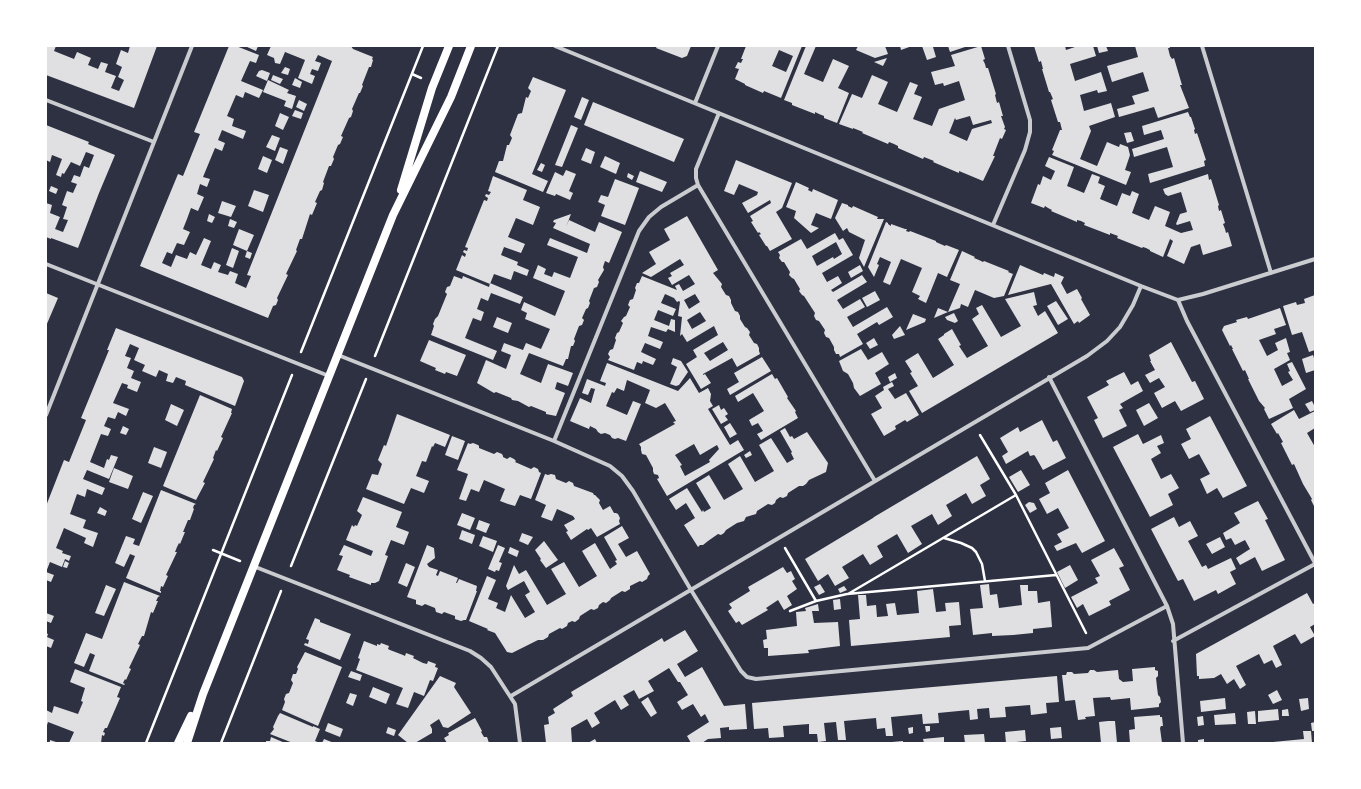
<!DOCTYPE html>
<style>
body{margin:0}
#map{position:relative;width:1361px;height:789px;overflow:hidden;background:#2d3142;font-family:"Playfair Display",serif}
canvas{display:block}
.frame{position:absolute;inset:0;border:47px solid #fff;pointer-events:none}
</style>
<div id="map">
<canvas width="1361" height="789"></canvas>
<div class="frame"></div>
</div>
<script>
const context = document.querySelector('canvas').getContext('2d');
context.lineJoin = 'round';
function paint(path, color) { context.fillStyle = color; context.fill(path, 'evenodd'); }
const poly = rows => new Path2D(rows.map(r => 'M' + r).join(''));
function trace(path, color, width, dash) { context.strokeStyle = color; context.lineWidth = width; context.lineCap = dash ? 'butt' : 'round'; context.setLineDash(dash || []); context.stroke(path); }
const building = poly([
 [46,46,56,46,54,51,74,59,77,52,91,58,88,65,98,69,101,62,108,64,105,72,116,76,111,88,119,91,124,80,118,77,122,67,116,64,121,50,128,53,130,46,157,46,134,108,46,75],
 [229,46,236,46,259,55,256,63,250,61,241,81,263,90,259,98,245,92,243,98,236,95,227,116,234,119,232,126,246,131,243,139,222,130,218,140,225,143,222,151,215,148,203,177,210,179,207,187,200,184,197,194,204,197,198,211,191,208,187,219,183,229,190,232,184,245,177,243,172,254,167,252,162,263,171,267,176,255,187,259,190,252,196,255,204,238,211,241,201,265,211,269,214,262,221,265,218,272,228,275,230,271,238,274,235,283,246,288,251,276,247,275,332,61,318,55,315,61,321,63,318,71,312,69,310,74,315,76,312,84,298,78,305,60,285,52,280,64,275,63,274,58,267,55,271,46,351,46,353,49,373,57,372,59,373,60,371,67,369,67,362,85,363,86,360,93,359,93,352,109,353,111,351,117,349,118,341,136,343,137,340,144,338,145,333,157,334,159,331,166,329,166,323,182,324,183,322,190,320,191,315,202,317,203,312,215,310,214,302,239,300,239,296,250,297,251,286,274,288,275,277,298,278,300,276,305,273,306,268,318,140,266,178,174,183,176,200,134,194,132],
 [245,46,258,46,256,51],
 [657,46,691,46,687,56,682,58,656,48],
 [746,46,792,46,795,47,796,46,802,46,781,98,764,91,763,93,745,85,745,84,735,79,739,69,735,68,738,62,741,63,743,59,741,59],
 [779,50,793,56,786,72,772,66],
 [806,46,816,46,804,74,823,82,833,59,849,66,838,88,849,93,837,123,824,118,824,116,819,114,815,112,815,114,792,105,792,103,784,100],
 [858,46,885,46,888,54,875,58,856,50],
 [900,46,912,46,901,50],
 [922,46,936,46,933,47,936,57,927,60],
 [948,46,968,46,950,52],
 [981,46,985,59,983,60,985,64,986,68,988,68,996,94,995,95,997,103,999,102,1003,116,1001,116,1005,127,1004,129,1006,130,1002,139,1000,138,993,156,995,156,983,181,959,171,959,173,933,162,934,161,924,157,923,159,898,148,898,146,894,144,889,142,888,144,862,133,863,132,853,128,853,129,839,124,852,94,862,98,872,75,888,82,878,104,897,112,910,82,918,85,914,94,922,97,913,119,932,126,939,109,965,100,959,81,944,86,943,83,935,85,931,72,955,66,951,55],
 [970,116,973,125,991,120,992,123,972,129,967,141,949,133,955,118,956,120],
 [1034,46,1065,46,1066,50,1078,46,1093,46,1096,56,1070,64,1075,81,1101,72,1107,91,1098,93,1097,90,1080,95,1084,111,1111,103,1115,117,1089,126,1091,131,1080,159,1097,166,1107,142,1119,147,1120,144,1128,147,1130,155,1125,170,1131,172,1126,185,1052,155,1054,151,1052,150,1060,130,1062,130,1060,122,1058,122,1051,100,1053,99,1050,92,1049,92,1042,69,1043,69,1041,61,1039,62],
 [1097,46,1106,46,1108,51,1099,53],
 [1135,46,1169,46,1170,48,1168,48,1170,56,1172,59,1174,58,1182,85,1180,85,1189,108,1158,118,1154,107,1119,117,1117,109,1135,104,1132,96,1149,91,1143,72,1112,82,1107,66,1138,57],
 [887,58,883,66,874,62],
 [285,67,290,69,288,75,281,73],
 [262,70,270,73,267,81,256,76,259,71],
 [273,75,283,79,280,84,271,80],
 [533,77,566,90,532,174,548,181,543,192,495,172,499,161,503,161,507,145,509,145,512,138,510,135,518,114,522,113,526,97,528,98,531,91,528,88],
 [295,78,302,82,300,88,292,85],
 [268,80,289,90,287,93,296,96,292,109,284,106,286,101,263,92],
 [582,97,589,100,581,120,574,117],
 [299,100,307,104,304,111,296,107],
 [593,102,684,139,674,162,584,125],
 [295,110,303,113,301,119,292,116],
 [1188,112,1190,117,1191,117,1195,129,1194,130,1195,134,1197,133,1206,160,1204,161,1205,166,1150,183,1148,174,1173,167,1167,147,1134,157,1132,149,1164,139,1161,130,1144,135,1142,126],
 [280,113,289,117,283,130,275,126],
 [46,125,89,142,88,144,115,155,99,193,78,248,51,238,51,239,46,237,46,203,52,205,50,213,60,217,55,229,63,232,68,220,63,219,67,207,62,205,67,191,73,193,77,184,71,182,74,175,80,177,84,166,89,168,94,155,86,152,80,166,71,162,64,174,62,173,61,177,56,175,62,159,52,155,50,162,46,160],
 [571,125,578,128,562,167,555,165],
 [1131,132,1134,141,1127,143,1124,133],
 [272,135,280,138,275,151,266,147],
 [280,147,288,150,283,164,275,160],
 [586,148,595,152,591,164,581,160],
 [263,156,272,160,267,173,258,169],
 [605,156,620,163,616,174,600,167],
 [1049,157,1074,167,1067,186,1084,193,1092,174,1100,177,1098,183,1105,186,1100,199,1117,206,1122,193,1130,196,1132,191,1139,194,1132,213,1149,220,1155,206,1170,212,1165,226,1181,233,1193,230,1190,221,1177,225,1176,224,1180,214,1187,212,1181,192,1168,196,1165,194,1163,189,1208,174,1209,180,1211,179,1219,205,1218,206,1219,211,1221,210,1225,223,1223,224,1225,229,1226,233,1228,232,1232,246,1203,255,1200,244,1191,247,1184,264,1167,256,1173,241,1170,239,1163,257,1150,251,1150,250,1146,248,1143,247,1142,248,1117,238,1118,236,1110,233,1110,235,1084,225,1085,223,1081,221,1077,220,1077,222,1051,211,1052,210,1048,208,1045,206,1044,208,1031,203,1038,184,1040,185,1043,176,1051,180,1055,171,1045,166],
 [736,160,792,183,782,208,776,212,792,239,770,251,767,246,766,246,759,235,761,234,759,232,758,233,751,222,753,221,750,216,771,203,770,200,748,213,742,203,757,195,758,192,739,184,734,195,724,191],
 [541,163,545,165,542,172,537,170],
 [566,170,576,174,569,191,573,193,570,200,556,194,555,196,546,193,555,172,563,176],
 [640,171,667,182,662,192,636,182],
 [628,173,634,176,632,180,627,177],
 [493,176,527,190,523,200,540,207,533,225,516,218,508,237,525,244,521,253,504,247,501,255,518,262,517,265,529,270,527,276,514,271,511,280,494,274,490,284,456,270,462,255,465,257,466,254,463,252,464,250,467,251,468,248,465,247,484,200,487,201,488,198,485,196,486,194,489,195,491,192,488,191],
 [615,179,639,188,625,225,601,216,605,205,598,202,601,195,608,197],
 [796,182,809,188,808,190,812,192,813,189,838,200,831,219,816,213,811,225,819,228,811,233,794,218,796,211,786,207],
 [51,186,58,189,56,194,49,191],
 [254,190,269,195,263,212,248,206],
 [222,201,236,206,231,217,218,213],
 [842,203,848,205,848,206,852,208,853,206,878,217,877,219,884,219,864,267,859,258,865,240,849,232,847,228,843,231,835,218],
 [209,214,215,217,212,223,207,221],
 [571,214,566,227,569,220,595,232,599,222,622,232,609,263,605,261,603,267,604,270,598,280,599,282,597,287,594,288,589,301,590,303,588,308,586,309,582,318,584,320,582,325,579,326,574,339,575,341,573,346,571,346,568,359,566,359,563,366,529,353,520,374,541,383,548,364,573,373,568,386,557,382,555,389,565,393,556,416,546,414,546,412,531,406,529,407,518,401,512,400,511,398,496,392,494,393,477,383,486,360,506,369,511,355,501,351,504,343,523,350,526,343,541,349,550,329,525,319,527,313,521,310,524,302,555,316,565,291,533,278,538,265,546,269,544,274,552,277,554,272,570,278,578,257,547,245,550,238,587,253,590,244,553,228,556,223,553,222,554,220],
 [687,216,718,270,713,273,722,284,721,287,726,295,729,296,731,300,731,303,735,311,738,312,740,316,740,319,745,327,747,328,750,332,749,335,754,343,757,344,759,348,759,351,760,354,737,367,732,358,703,374,703,375,705,374,711,383,701,389,686,364,697,357,693,350,718,335,714,326,687,342,682,334,680,336,682,317,678,316,680,302,679,301,677,302,674,298,665,294,661,303,676,309,673,316,658,310,654,320,669,326,671,319,675,320,675,332,668,329,666,332,651,327,648,336,663,342,660,349,645,343,641,352,656,359,653,365,643,361,642,364,637,362,634,370,608,360,610,357,608,354,610,350,613,349,616,340,615,338,617,333,619,332,623,323,621,321,624,317,626,316,630,307,628,305,630,300,633,299,636,290,635,288,637,283,639,283,642,276,677,290,675,286,679,284,683,291,695,284,689,275,672,285,668,278,672,276,670,273,684,265,680,259,651,277,642,273,656,264,649,252,670,240,664,229],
 [695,294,700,302,689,309,684,300],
 [700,312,706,321,692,329,687,320],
 [723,342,728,350,710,361,704,353],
 [230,219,237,222,234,228,228,226],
 [886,222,888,223,888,224,891,226,891,224,905,229,907,229,906,231,909,232,910,231,936,241,936,242,945,246,946,245,959,250,947,277,938,273,926,303,918,299,920,296,912,292,922,268,901,259,890,285,883,282,891,262,880,257,877,264,879,265,874,277,868,267],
 [239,229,254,235,247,251,233,245],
 [835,233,839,240,843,238,853,255,822,273,827,282,838,276,842,283,831,290,833,292,862,275,867,282,837,300,843,309,860,299,865,307,847,317,853,327,887,307,893,317,879,325,877,322,857,334,863,344,840,357,839,354,836,354,834,350,834,347,829,338,826,337,824,333,825,330,819,321,816,320,814,316,815,313,804,296,802,295,799,291,800,289,794,279,792,278,789,275,790,272,784,262,782,262,779,258,780,255,778,252,801,239,807,249],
 [836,242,842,254,834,259,833,257,817,266,812,256],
 [232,248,239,251,233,268,226,265],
 [247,251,252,253,250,259,245,257],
 [962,251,975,257,974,258,979,260,983,262,984,261,1009,271,1008,272,1013,274,1004,296,994,298,975,290,968,307,961,304,960,308,948,312,960,284,950,280],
 [860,265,863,271,851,278,848,272],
 [1020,265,1043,275,1044,273,1054,277,1055,273,1064,277,1061,283,1067,294,1077,289,1082,298,1081,299,1090,315,1079,323,1078,321,1074,324,1051,284,1008,295],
 [454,276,462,279,463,276,489,287,490,283,523,297,520,304,491,293,488,301,481,298,477,309,484,312,481,321,473,318,465,338,497,351,493,360,431,335,434,326,433,324,435,319,438,316,447,294,445,292,447,287,450,286],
 [875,291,880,300,867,307,862,298],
 [1034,292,1037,305,1033,306,1038,316,1045,311,1058,333,922,413,909,391,918,386,910,373,912,372,905,361,918,353,933,378,954,365,938,339,944,335,944,334,952,329,961,345,959,346,967,358,988,346,972,319,979,314,976,308,982,305,1001,337,1021,326,1005,299],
 [46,293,58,298,46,326],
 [1315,295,1315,350,1309,352,1302,332,1292,335,1283,306,1296,302,1297,305,1305,303,1304,299],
 [1056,301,1068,319,1058,325,1047,306],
 [938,308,948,312,934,318],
 [1280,308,1286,325,1274,329,1276,334,1259,340,1267,356,1278,350,1275,343,1286,338,1290,352,1287,353,1290,360,1274,369,1282,386,1293,380,1288,372,1290,371,1287,364,1292,362,1306,389,1289,399,1293,408,1269,419,1264,409,1265,408,1259,401,1248,379,1249,379,1245,370,1243,371,1232,349,1233,349,1231,345,1230,346,1222,330,1224,326,1237,322,1236,320,1247,317,1248,319],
 [954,313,958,321,955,323,947,320,945,317],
 [913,314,926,319,925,322,906,330],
 [497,317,512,323,508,333,493,327],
 [900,326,905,335,894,339,892,335],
 [116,328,242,377,244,381,235,406,185,385,186,381,176,377,173,383,166,381,168,374,159,370,156,377,142,371,145,365,134,360,139,348,130,344,125,356,131,358,127,368,134,371,131,378,141,382,137,392,127,388,128,385,122,383,113,403,129,409,126,416,118,412,115,419,108,417,104,426,111,429,108,436,101,434,90,462,104,468,107,459,109,460,111,455,118,457,109,479,87,470,83,479,105,488,102,495,87,489,85,497,77,494,70,514,86,520,83,528,98,533,93,547,84,543,86,538,64,528,56,548,63,551,62,553,71,556,69,561,65,559,62,567,50,562,46,572,54,575,51,582,46,580,46,506,64,460,69,462,86,420,81,418,109,350,107,350],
 [874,338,878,345,870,349,866,343],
 [429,340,466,355,457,376,446,372,445,374,435,370,436,368,420,361],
 [1171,342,1192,382,1195,381,1204,399,1181,411,1175,401,1162,408,1154,393,1165,387,1159,378,1150,383,1145,375,1155,370,1150,361,1151,361,1149,355],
 [861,349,868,360,882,352,889,364,875,373,881,384,860,396,854,388,853,383,848,374,843,371,839,361],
 [1313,355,1315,361,1315,370,1306,373,1302,359],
 [762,357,771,371,730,395,727,389,739,382,734,373],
 [673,358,681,361,688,372,679,385,676,386,670,384,677,367,671,364],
 [607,363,678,391,690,378,699,393,708,388,711,394,710,401,713,406,708,409,730,445,738,440,744,450,667,496,657,479,659,478,658,475,654,474,653,471,653,468,646,455,642,454,641,450,641,447,639,444,675,424,673,422,676,421,665,403,656,408,645,403,650,390,627,380,624,391,617,388,614,393,612,392,606,406,627,415,633,401,641,404,626,441,618,438,615,439,612,438,610,435,605,433,601,434,598,432,596,429,590,426,589,429,570,421,580,398,591,403,595,389,591,388,588,395,582,393,587,379,605,386,606,383,600,381],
 [694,444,700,455,717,445,719,449,709,460,710,462,685,476,680,466,682,465,675,455],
 [1124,372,1131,385,1138,381,1143,391,1120,404,1123,408,1119,410,1127,426,1103,438,1094,420,1098,418,1087,397,1109,385,1106,381],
 [895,373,897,378,890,382,888,377],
 [772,374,775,379,777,378,788,397,787,398,796,411,795,412,798,418,761,440,757,434,763,431,758,423,752,426,749,420,764,411,753,393,738,402,735,396],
 [892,382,894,386,888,389,895,399,906,393,919,415,907,422,905,420,895,426,896,429,884,436,871,414,882,408,875,396,884,390,883,387],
 [200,395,232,409,231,413,232,413,221,437,223,438,217,451,216,450,213,458,214,459,203,482,205,483,196,500,163,486],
 [1312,401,1315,407,1315,410,1310,412,1305,404],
 [1149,403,1158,418,1144,426,1136,410],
 [171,404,184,410,177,426,165,420],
 [719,405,721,410,724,408,728,414,725,416,728,420,721,424,712,409],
 [1294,410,1299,419,1315,411,1315,428,1307,433,1315,447,1315,508,1311,500,1312,499,1303,484,1294,464,1292,465,1281,443,1283,442,1278,433,1277,434,1271,424],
 [397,414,450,435,445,447,435,443,433,447,432,446,426,462,422,461,416,476,429,481,424,493,411,488,404,504,366,489,372,474,378,475,382,464,378,460,384,445,386,446],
 [1210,416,1247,486,1223,498,1217,488,1207,494,1200,479,1210,474,1199,454,1189,459,1181,444,1191,439,1186,429],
 [1042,420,1053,442,1057,440,1066,458,1043,470,1035,456,1034,455,1030,456,1028,451,1006,464,1002,456,1008,452,1000,438,1018,427,1020,432],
 [730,423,737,434,730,438,724,427],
 [123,426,129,429,126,435,120,433],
 [785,428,790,437,792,436,794,439,807,432,828,463,826,472,809,480,806,484,803,486,799,486,788,493,787,496,783,498,780,497,776,500,775,503,772,505,768,504,757,511,756,514,746,517,744,521,737,523,726,530,724,533,721,535,718,534,708,541,703,545,700,545,698,547,684,525,695,518,686,503,676,510,669,499,687,488,702,512,703,510,704,512,711,508,696,483,709,475,724,500,743,489,728,464,740,456,755,482,774,471,759,445,771,438,787,463,794,459,791,453,792,452,780,431],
 [1138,434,1143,444,1161,435,1164,443,1157,446,1161,453,1151,459,1161,479,1171,474,1179,488,1168,494,1173,505,1150,517,1113,447],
 [452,436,465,441,458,460,445,455],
 [468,443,470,444,473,443,478,445,479,446,479,448,494,454,497,452,502,454,503,456,503,457,507,459,510,457,514,459,516,461,515,462,531,469,534,467,538,469,539,472,541,473,531,499,520,495,515,506,508,504,500,501,505,489,484,480,479,492,471,489,466,501,459,499,468,474,457,470],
 [154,447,167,452,161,468,148,463],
 [750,451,752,455,746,458,744,455],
 [977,456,990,479,980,485,986,496,972,504,966,493,946,505,952,516,938,525,932,514,911,526,922,544,908,553,897,534,877,546,883,557,870,565,863,554,842,567,849,578,835,586,828,574,818,581,805,559,873,518,874,517],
 [114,468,133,476,128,489,109,482],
 [1021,470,1030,485,1018,492,1009,477],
 [1068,470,1105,541,1082,553,1076,543,1057,551,1054,546,1062,542,1057,534,1069,528,1058,508,1047,514,1039,499,1050,493,1045,483],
 [545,474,548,475,551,474,555,475,556,479,566,483,569,481,573,483,574,486,593,493,594,495,595,495,600,500,599,503,603,510,610,506,614,513,616,513,618,514,620,518,619,521,620,524,597,537,591,528,588,530,587,529,571,540,566,532,568,531,564,525,575,519,573,516,557,509,552,521,541,517,546,505,535,500],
 [161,490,196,504,194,505,193,508,194,509,190,520,188,520,183,532,185,532,180,544,179,543,177,547,175,552,177,552,166,575,168,576,163,587,161,586,160,591,161,591,161,593,126,578,135,556,130,554,124,567,115,563,126,536,135,539,133,544,139,546],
 [143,492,153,496,141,523,132,519],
 [363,497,402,512,396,527,409,532,404,545,391,540,385,555,388,556,379,581,375,583,371,583,371,585,349,577,350,575,337,570,343,556,339,555,344,545,371,556,373,551,346,540,352,525,354,527,355,525,357,526,362,515,357,511],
 [1258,501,1268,519,1265,520,1285,560,1262,571,1255,557,1240,565,1236,558,1250,549,1245,540,1235,545,1231,538,1226,540,1223,533,1240,523,1234,513],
 [1029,502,1034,503,1037,509,1030,513,1025,505],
 [100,507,107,511,105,516,97,513],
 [462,513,475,518,470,530,457,525],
 [1174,517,1179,527,1190,521,1198,536,1188,541,1202,567,1206,565,1208,569,1231,558,1236,569,1230,572,1236,584,1218,594,1216,590,1194,601,1183,579,1178,581,1151,529],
 [479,520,490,524,486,533,476,529],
 [622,526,629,538,618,544,626,557,637,551,650,574,648,576,647,579,642,582,640,581,630,586,630,589,625,592,622,591,611,598,610,600,606,603,603,602,599,605,598,608,594,610,591,609,580,616,579,619,575,622,572,621,568,623,567,626,562,629,560,628,549,634,548,637,543,640,538,640,512,653,507,652,495,633,487,630,488,629,469,621,487,576,496,580,488,599,498,603,496,608,505,612,511,595,525,618,535,612,525,595,530,592,524,581,508,590,506,586,514,565,519,574,526,570,547,605,566,594,551,569,564,562,579,587,597,576,582,551,595,543,610,569,617,564,615,561,617,560,604,537],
 [462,530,475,535,472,544,459,539],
 [522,533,533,537,528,545,519,541],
 [483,536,497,541,493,552,479,546],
 [1220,537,1225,547,1212,554,1206,544],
 [544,541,558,560,546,568,540,560,541,559,535,550],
 [427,545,434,548,435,558,427,564,429,567,438,570,436,575,438,576,440,571,458,578,456,583,457,583,459,579,477,586,476,591,477,591,466,620,464,620,461,621,455,619,455,616,444,612,442,614,436,612,435,608,425,604,422,606,416,604,416,600,407,597],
 [498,545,505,548,499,562,502,563,499,571,496,570,495,572,488,569],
 [510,547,519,551,517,557,508,553],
 [1114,548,1124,566,1119,568,1130,590,1109,601,1111,605,1089,616,1083,604,1077,608,1071,597,1098,583,1095,578,1100,576,1091,560],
 [65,561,69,563,67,568,63,567],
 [406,563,415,567,407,587,398,583],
 [1070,565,1078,580,1065,588,1057,572],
 [783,567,787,573,791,571,795,579,792,581,797,589,787,596,792,605,784,610,778,600,766,608,768,610,742,625,739,621,736,623,728,611,732,608,729,604,750,591,748,587],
 [124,582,160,596,158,597,156,601,158,601,153,613,151,612,144,636,142,636,138,644,140,645,129,668,131,669,126,680,125,679,123,683,125,684,124,685,89,671,95,655,90,653,84,667,74,663,86,633,102,639],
 [820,584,825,592,819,595,814,587],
 [989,584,990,595,997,594,999,608,1022,605,1020,585,1028,585,1028,591,1037,591,1038,603,1050,601,1052,627,1033,629,1033,633,1013,635,992,636,992,633,973,635,970,609,983,608,980,585],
 [106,585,116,589,104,616,95,613],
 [844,586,847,590,840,593,838,589],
 [933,589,936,612,946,611,945,603,959,602,961,625,949,626,950,637,851,646,849,620,860,619,858,595,866,595,867,606,876,605,877,617,888,616,886,604,895,603,897,615,919,613,917,591],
 [1307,593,1313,604,1315,603,1315,624,1310,627,1315,636,1301,644,1295,634,1273,646,1282,665,1276,668,1272,660,1264,664,1259,654,1236,666,1246,685,1240,689,1234,679,1227,684,1221,674,1214,678,1199,679,1199,676,1197,676,1196,654],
 [840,599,841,609,834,610,833,600],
 [818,604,819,611,812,611,814,623,838,622,840,646,808,650,809,653,768,656,768,648,764,648,763,640,767,639,766,630,797,626,796,612,806,611,805,608],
 [46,613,54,616,51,623,46,621],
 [315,618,320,620,320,622,351,634,340,660,304,645,305,643,308,644,309,640,306,639],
 [685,630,698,651,677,664,685,677,702,667,724,706,745,704,747,729,729,730,729,727,720,728,721,738,708,739,702,743,691,743,687,736,709,722,705,714,701,717,693,704,682,710,677,702,688,695,680,682,678,682,669,668,648,681,654,691,639,699,634,690,623,696,629,705,621,710,615,700,594,713,600,723,592,728,587,719,571,728,572,743,546,743,544,725,549,724,548,717,555,713,553,709,573,696,571,692,662,638,664,642],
 [46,633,48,634,47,637,54,640,51,648,46,646],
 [364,641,377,646,377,644,380,645,381,643,389,646,388,649,390,650,403,655,405,656,406,653,414,656,413,658,423,663,427,664,428,661,436,664,435,667,438,668,433,681,430,680,424,696,414,692,408,708,396,704,403,688,356,670,360,659,358,658],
 [305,652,342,667,318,726,282,710,285,702,284,699,286,694,289,693,293,683,291,680,293,674,296,674,298,669,297,667],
 [1155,667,1155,670,1158,671,1158,676,1156,678,1157,687,1158,695,1160,697,1161,702,1159,704,1159,707,1131,710,1130,698,1111,700,1110,697,1093,698,1095,716,1085,717,1086,719,1078,720,1075,700,1065,701,1062,675,1066,675,1067,672,1072,672,1074,674,1088,673,1090,670,1094,670,1097,672,1118,670,1119,679,1123,682,1133,681,1132,669],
 [75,669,121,687,117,697,120,698,107,728,105,728,103,732,105,733,104,736,102,735,101,743,69,743,74,732,48,722,46,728,46,710,52,713,54,706,78,714,83,702,81,701,85,688,70,682],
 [351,671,362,675,360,681,348,677],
 [440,676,456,683,454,687,471,713,448,728,443,727,439,719,430,725,432,729,432,733,415,743,408,743,398,735],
 [1057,676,1059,702,1046,703,1047,713,1031,715,1030,705,1005,707,1006,717,990,718,989,708,977,709,978,719,970,720,969,710,938,713,939,723,923,724,922,714,891,717,893,736,886,736,885,728,877,729,876,718,844,721,846,740,838,740,836,722,824,723,826,741,818,742,817,734,809,734,809,724,783,726,784,737,769,738,768,728,754,729,752,703],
 [373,687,390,694,386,704,369,697],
 [1277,690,1282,700,1273,704,1268,695],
 [350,693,357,695,353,706,346,703],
 [648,697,657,713,651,717,641,702],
 [1225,698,1226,709,1201,712,1200,701],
 [1308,698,1309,709,1301,711,1299,699],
 [1278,709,1279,720,1258,722,1258,711],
 [1288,709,1289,716,1282,716,1282,710],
 [1255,711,1256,724,1248,724,1247,712],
 [280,713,313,727,313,726,320,729,315,741,320,743,293,743,270,734,274,729,273,727,278,716],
 [1235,713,1236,724,1215,725,1214,715],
 [1160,715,1160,717,1162,717,1163,726,1161,726,1160,728,1162,743,1130,743,1129,730,1135,729,1134,717],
 [1203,716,1204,725,1198,726,1197,717],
 [475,718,482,731,481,732,484,737,487,737,489,743,447,743,444,738,449,735,448,733],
 [1108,721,1115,721,1117,743,1101,743,1099,722],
 [1315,722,1315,731,1312,731,1311,723],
 [328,723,343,729,340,737,325,731],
 [925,726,930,726,930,731,926,732],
 [388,727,396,730,394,736,386,733],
 [913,727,913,733,909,734,908,728],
 [1061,727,1062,738,1051,739,1050,728],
 [1025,730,1026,741,1006,743,1005,732],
 [1303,731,1311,731,1312,743,1273,743,1273,742,1304,739],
 [984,734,985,743,965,743,964,735],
 [271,737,285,743,266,743,266,741,270,741],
 [944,737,944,743,924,743,923,739],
 [324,739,334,743,322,743],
 [595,739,597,743,588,743],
 [1204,739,1204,743,1198,743,1198,740],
 [50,741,50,740,59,743,49,743],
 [903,741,903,743,892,743,892,742]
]);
const path = poly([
 [412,74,421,78],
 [301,352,423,46],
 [375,356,498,46],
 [980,435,1016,495,1086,633],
 [944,538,961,543,972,548,976,552,982,564,985,581],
 [785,548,816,601],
 [213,550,240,561],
 [291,566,366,379],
 [848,594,1016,495],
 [790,611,816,601,847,594,1056,575],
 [146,743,292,375],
 [221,743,281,591]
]);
const minor = poly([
 [555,46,1141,286,1178,300],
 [1202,46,1271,273],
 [46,100,154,142],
 [695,103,718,46],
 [719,113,696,169,696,178,698,185,875,481],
 [993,225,1025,150,1030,132,1030,120,1008,46],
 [46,264,329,376],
 [1178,300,1187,321,1315,563],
 [1178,300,1203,294,1315,259],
 [338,355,554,441,610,466,622,476,633,491,691,590,741,671,747,677,756,679,1088,648,1167,606],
 [1049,377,1167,606,1173,624,1183,743],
 [46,415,192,46],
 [554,441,639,231,649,217,661,207,698,185],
 [253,566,470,651,481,658,491,667,515,704,520,743],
 [1173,641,1315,564],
 [511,696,1087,356,1107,341,1120,327,1133,305,1141,286]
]);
const secondary = poly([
 [401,190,432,88,449,46],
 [178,743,191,716],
 [187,743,203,694,393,215,451,97,471,46]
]);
paint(building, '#e0e0e3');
trace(path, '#fff', 2.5);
trace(minor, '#caccd0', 4);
trace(secondary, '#fff', 8);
</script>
